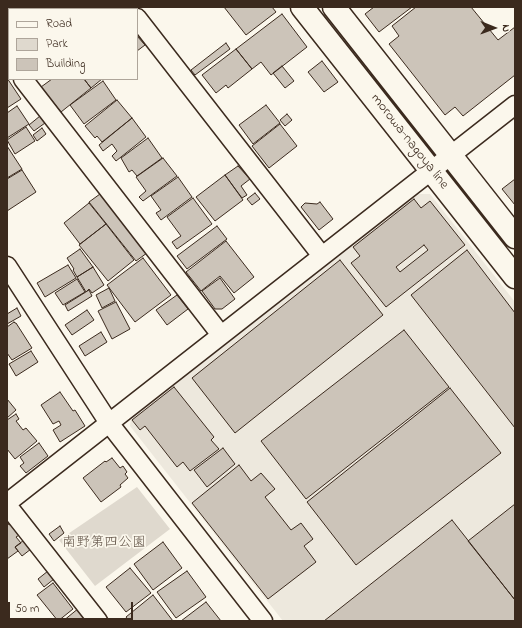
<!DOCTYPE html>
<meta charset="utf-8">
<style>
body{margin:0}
#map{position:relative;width:522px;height:628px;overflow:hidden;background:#fbf7ec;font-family:"Indie Flower",sans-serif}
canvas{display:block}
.frame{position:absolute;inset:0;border:8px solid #3b2a1e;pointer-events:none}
.legend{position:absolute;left:8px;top:8px;width:130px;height:72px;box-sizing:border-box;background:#fbf7ec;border:1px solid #aea59a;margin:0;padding:5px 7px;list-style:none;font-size:12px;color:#3b2a1e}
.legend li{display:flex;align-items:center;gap:8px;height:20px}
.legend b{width:20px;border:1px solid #aea59a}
.north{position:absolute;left:474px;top:8px;width:40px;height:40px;-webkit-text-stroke:3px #fbf7ec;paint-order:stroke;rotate:91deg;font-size:11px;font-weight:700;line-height:16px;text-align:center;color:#3b2a1e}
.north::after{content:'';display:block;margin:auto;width:14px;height:18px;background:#3b2a1e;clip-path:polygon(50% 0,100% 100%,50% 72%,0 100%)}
.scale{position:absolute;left:8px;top:602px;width:125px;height:18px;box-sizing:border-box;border:2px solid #3b2a1e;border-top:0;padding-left:5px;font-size:12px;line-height:14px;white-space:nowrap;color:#3b2a1e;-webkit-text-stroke:3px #fbf7ec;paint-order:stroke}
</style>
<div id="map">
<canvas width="522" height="628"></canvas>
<div class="frame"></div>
<ul class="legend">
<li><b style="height:5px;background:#fbf7ec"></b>Road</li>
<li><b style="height:11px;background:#dfd9ce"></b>Park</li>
<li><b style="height:11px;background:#ccc4b9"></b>Building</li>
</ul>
<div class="north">N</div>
<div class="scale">50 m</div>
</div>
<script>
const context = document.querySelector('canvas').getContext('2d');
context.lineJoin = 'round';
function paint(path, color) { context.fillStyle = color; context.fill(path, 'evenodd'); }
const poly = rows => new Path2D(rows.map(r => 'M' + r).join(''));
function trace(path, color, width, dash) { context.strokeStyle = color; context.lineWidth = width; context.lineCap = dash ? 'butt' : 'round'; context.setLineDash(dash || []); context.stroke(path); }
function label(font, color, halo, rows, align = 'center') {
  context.font = font + ' "Indie Flower","Klee One",sans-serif'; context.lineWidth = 3.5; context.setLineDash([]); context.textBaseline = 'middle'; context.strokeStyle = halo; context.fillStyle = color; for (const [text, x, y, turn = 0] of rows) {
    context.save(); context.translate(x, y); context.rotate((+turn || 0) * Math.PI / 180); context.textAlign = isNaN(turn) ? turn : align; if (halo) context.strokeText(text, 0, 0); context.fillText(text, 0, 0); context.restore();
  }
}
const built = poly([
 [416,194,430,194,515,302,515,621,283,621,130,426,131,419]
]);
const green = poly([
 [137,487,170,529,95,586,59,540]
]);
const building = poly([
 [7,7,42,7,44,9,9,9,9,25,7,22,7,7],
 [70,7,93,7,94,9,68,9,70,7],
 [224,7,272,7,276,12,246,35,224,7],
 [374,7,412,7,379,32,365,14,374,7],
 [416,7,471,7,498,40,515,27,515,75,463,116,455,107,445,115,389,44,399,36,392,26,416,7],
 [282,14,307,47,271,75,261,62,252,69,236,49,282,14],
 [137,36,145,45,137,51,137,36],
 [226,43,230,49,195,75,191,70,226,43],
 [236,49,252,69,228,88,226,85,216,93,202,75,236,49],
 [322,61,338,82,324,92,308,72,322,61],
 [282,66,294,81,285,88,273,73,282,66],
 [7,78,21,99,7,108,7,78],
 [52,79,84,79,91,88,61,112,41,87,52,79],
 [84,79,102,79,91,88,84,79],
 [103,81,116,100,84,124,70,105,103,81],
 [117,100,132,118,102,142,97,136,95,138,85,126,117,100],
 [266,105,280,123,253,144,239,125,266,105],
 [17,106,29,124,7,138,7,113,17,106],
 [287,114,292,120,285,126,280,120,287,114],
 [40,116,45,123,34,131,29,125,40,116],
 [132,118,146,137,116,161,112,156,117,151,112,144,103,151,99,145,132,118],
 [280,124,297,146,269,168,252,146,280,124],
 [26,127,35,141,15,154,7,140,26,127],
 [42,128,46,134,37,141,33,135,42,128],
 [148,138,162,158,137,176,132,170,129,172,121,158,148,138],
 [7,146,22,169,7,178,7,146],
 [163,158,177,176,143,201,139,197,146,191,136,177,163,158],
 [238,166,250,179,241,186,247,195,242,198,225,175,238,166],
 [22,170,36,192,7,211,7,179,22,170],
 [225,175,243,200,215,221,196,197,225,175],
 [178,177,192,197,161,220,156,213,161,210,151,196,178,177],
 [515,179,515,205,502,189,515,179],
 [255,193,260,199,252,205,247,199,255,193],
 [100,194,147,253,136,261,89,202,100,194],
 [193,198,212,224,177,249,172,242,181,236,167,217,193,198],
 [414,199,421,208,430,201,465,245,386,307,351,263,360,256,353,247,414,199],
 [424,245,428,250,400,272,396,267,424,245],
 [320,202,333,219,319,230,301,207,305,203,317,204,320,202],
 [89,203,106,224,80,244,64,223,89,203],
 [106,224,134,260,108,281,79,245,106,224],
 [217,226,227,239,187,269,177,256,217,226],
 [226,241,254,277,234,293,220,276,201,291,186,272,226,241],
 [80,249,93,267,77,277,73,270,74,269,67,258,80,249],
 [467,250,515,313,515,428,411,295,467,250],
 [143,258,171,295,135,322,107,285,143,258],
 [340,260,383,315,235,433,192,378,340,260],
 [68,265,76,278,45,297,37,283,68,265],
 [93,267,104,285,92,293,89,289,86,292,77,277,93,267],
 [220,278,235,299,222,309,215,309,202,291,220,278],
 [77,279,85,292,63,305,55,293,77,279],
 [109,288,115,301,102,308,96,295,109,288],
 [89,290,92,296,68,311,65,305,89,290],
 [177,295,188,309,167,325,156,310,177,295],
 [116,302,130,329,112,339,98,311,116,302],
 [17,308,21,316,7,324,7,314,17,308],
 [87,310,94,320,72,335,65,325,87,310],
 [14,322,15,323,16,323,32,348,12,360,7,353,7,327,14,322],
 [404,330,449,387,306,499,261,441,404,330],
 [101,332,107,342,85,356,79,346,101,332],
 [31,351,38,362,16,376,9,364,31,351],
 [174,387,214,437,211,440,219,449,190,471,183,462,177,467,145,426,140,430,132,420,174,387],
 [450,388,501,453,356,565,307,502,450,388],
 [60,392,73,411,75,410,85,426,60,442,53,430,61,425,59,421,53,424,41,405,60,392],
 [7,399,16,410,7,418,7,399],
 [16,414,19,419,16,421,23,430,26,428,37,441,15,459,7,449,7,420,16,414],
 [39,443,48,456,26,473,20,466,24,463,20,457,39,443],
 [223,448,235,464,207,487,194,470,223,448],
 [112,458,120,468,123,466,127,472,125,474,128,478,120,485,121,487,101,502,83,478,105,461,106,462,112,458],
 [239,465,251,481,261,473,275,489,265,497,291,530,301,523,313,539,304,546,316,562,268,599,192,503,239,465],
 [515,504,515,600,468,541,515,504],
 [452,520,515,600,515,621,324,621,452,520],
 [7,521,9,525,12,523,21,534,16,537,21,543,15,547,18,551,7,559,7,521],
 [60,526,64,533,54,541,49,534,60,526],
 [24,540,31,549,22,556,15,547,24,540],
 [163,542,182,568,153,590,134,564,163,542],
 [130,568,151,593,126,612,106,587,130,568],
 [48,571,54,579,44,587,38,579,48,571],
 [187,571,206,597,176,618,157,592,187,571],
 [53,583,73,609,58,621,37,595,53,583],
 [153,595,173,621,129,621,126,617,153,595],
 [206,602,221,621,181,621,206,602],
 [79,608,89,621,63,621,79,608]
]);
const minor = poly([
 [137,18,322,256],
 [7,59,9,61],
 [23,79,221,335],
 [7,266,109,423,263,621],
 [7,503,515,105],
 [7,505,98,621]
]);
const major = poly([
 [302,7,515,277],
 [334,7,515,237]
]);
const streetNames = [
 ["morowa-nagoya line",409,142,52]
];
const parkNames = [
 ["南野第四公園",104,544]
];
paint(built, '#ede8dd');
paint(green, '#dfd9ce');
paint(building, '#ccc4b9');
trace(building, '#3b2a1e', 1);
trace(minor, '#3b2a1e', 21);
trace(major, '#3b2a1e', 25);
trace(minor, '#fbf7ec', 18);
trace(major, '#fbf7ec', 22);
label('14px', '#3b2a1e', '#fbf7ec', streetNames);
label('14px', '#64564a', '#fbf7ec', parkNames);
</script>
